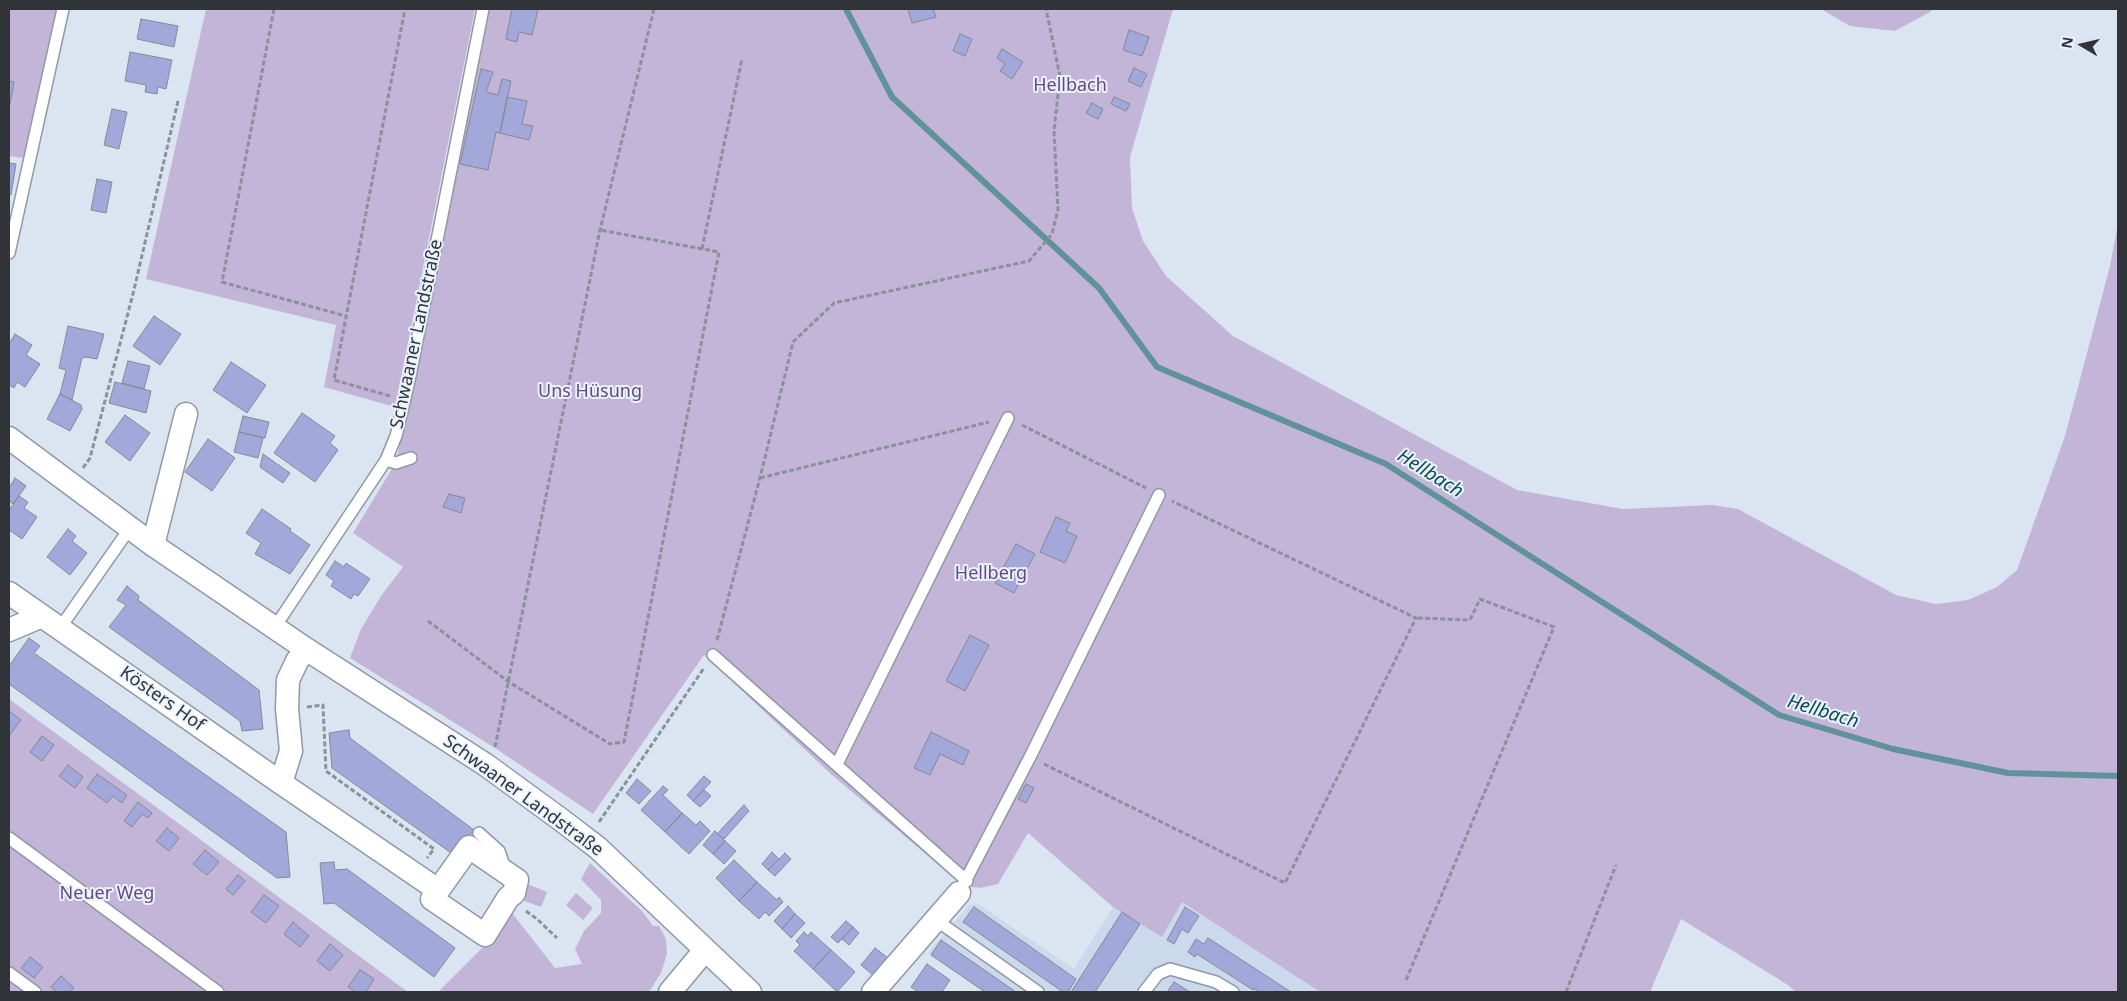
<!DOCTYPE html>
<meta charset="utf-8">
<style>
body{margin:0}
#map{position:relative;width:2127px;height:1001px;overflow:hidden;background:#dbe5f2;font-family:"Noto Sans",sans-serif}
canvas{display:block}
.frame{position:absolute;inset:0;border:10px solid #303439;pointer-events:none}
.north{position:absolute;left:2057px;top:20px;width:50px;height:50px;-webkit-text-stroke:4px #eaf2fc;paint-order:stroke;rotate:279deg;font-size:14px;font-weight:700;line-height:20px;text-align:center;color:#303439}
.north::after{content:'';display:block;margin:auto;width:18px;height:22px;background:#303439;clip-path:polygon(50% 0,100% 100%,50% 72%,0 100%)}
</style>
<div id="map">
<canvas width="2127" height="1001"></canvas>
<div class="frame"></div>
<div class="north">N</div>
</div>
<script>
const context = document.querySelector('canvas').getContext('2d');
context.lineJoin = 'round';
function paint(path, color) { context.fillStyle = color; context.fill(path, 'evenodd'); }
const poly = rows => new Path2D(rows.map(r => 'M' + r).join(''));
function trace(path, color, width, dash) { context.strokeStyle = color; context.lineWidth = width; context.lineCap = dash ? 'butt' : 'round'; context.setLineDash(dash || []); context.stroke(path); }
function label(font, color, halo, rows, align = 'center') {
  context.font = font + ' "Noto Sans",sans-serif'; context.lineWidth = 4; context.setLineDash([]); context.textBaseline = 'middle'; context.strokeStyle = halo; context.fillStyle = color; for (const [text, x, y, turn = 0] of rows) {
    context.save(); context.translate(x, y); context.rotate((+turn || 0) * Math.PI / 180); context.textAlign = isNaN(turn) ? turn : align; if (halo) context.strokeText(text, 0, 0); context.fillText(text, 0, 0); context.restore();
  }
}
const built = poly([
 [1182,902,1320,992,984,992,928,953,969,905,978,904,1074,969,1113,907,1162,936]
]);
const green = poly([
 [9,9,59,9,25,158,9,156],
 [206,9,475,9,395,407,324,387,336,325,146,279],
 [490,9,1173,9,1130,157,1132,208,1143,241,1166,276,1233,336,1517,490,1623,509,1712,505,1738,509,1896,595,1936,604,1968,600,1997,587,2017,570,2065,436,2110,266,2118,224,2118,992,1796,992,1788,985,1681,919,1650,992,1320,992,1182,902,1162,937,1113,907,1028,833,998,884,980,888,964,886,832,775,704,655,593,814,495,748,350,658,361,629,381,596,403,567,353,533,396,462,430,311,452,186],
 [1821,9,1932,9,1930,12,1895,31,1850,26],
 [9,699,408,992,9,992],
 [590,863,642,911,653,926,659,926,666,939,667,954,661,973,649,992,438,992,485,945,509,909,555,968,582,964,575,949,584,931,601,913,601,900,581,879],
 [525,883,547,892,541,907,519,899],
 [576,893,593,908,583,920,566,905]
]);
const stream = poly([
 [846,9,892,97,1099,288,1157,367,1386,464,1779,715,1893,749,2008,773,2118,776]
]);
const building = poly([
 [512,9,538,9,532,35,519,32,517,42,506,39,512,9],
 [908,9,933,9,936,17,912,23,908,9],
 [141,19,178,26,174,47,137,39,141,19],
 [1129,30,1149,37,1142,56,1123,50,1129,30],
 [960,34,972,39,965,56,953,51,960,34],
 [1002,49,1023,62,1012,79,1000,71,1005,64,997,58,1002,49],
 [130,52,172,60,166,89,158,87,157,94,145,92,146,85,125,81,130,52],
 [1134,68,1147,74,1141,87,1128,81,1134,68],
 [481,69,493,72,486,92,498,95,502,79,511,81,500,133,496,132,488,170,460,164,481,69],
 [9,81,14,82,10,104,9,104,9,81],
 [507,97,527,101,522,124,533,126,529,140,500,133,507,97],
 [1114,97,1130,104,1126,111,1111,104,1114,97],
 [1092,103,1103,109,1098,119,1086,113,1092,103],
 [112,109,127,112,119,149,104,145,112,109],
 [9,163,16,164,11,195,9,194,9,163],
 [97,179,112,182,106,213,91,210,97,179],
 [154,316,181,334,160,365,133,346,154,316],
 [68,326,104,334,97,359,86,357,82,358,72,400,60,394,66,370,59,368,68,326],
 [15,334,32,345,26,355,40,364,25,387,17,382,14,388,9,385,9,344,15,334],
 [128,361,150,366,144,389,122,383,128,361],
 [231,362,266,385,247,413,213,390,231,362],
 [115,382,151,391,146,413,109,403,115,382],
 [60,394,81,405,82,409,70,431,47,419,60,394],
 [302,413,335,436,330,443,338,450,315,482,274,453,302,413],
 [125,415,150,433,130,461,105,442,125,415],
 [243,416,269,422,265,438,239,432,243,416],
 [239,432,263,438,258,458,234,452,239,432],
 [208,439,235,458,212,491,185,472,208,439],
 [263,454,290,473,283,483,260,467,263,454],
 [15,478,26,486,13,504,9,501,9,488,15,478],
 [449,494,465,498,461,513,443,507,449,494],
 [19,496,28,502,24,508,37,517,22,539,9,530,9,510,19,496],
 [262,509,291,529,290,531,310,545,290,574,255,554,261,543,246,533,262,509],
 [1056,517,1070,523,1066,531,1077,536,1065,563,1040,552,1056,517],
 [68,529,76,536,72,541,87,553,70,575,47,557,68,529],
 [1016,544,1035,554,1014,593,995,583,1016,544],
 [335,561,344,567,346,563,370,579,358,596,354,594,351,599,331,586,334,581,326,575,335,561],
 [127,586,139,596,138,600,259,690,263,729,242,731,240,721,109,627,126,605,117,600,127,586],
 [970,635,989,645,965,691,946,681,970,635],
 [29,638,40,646,34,653,286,832,290,877,277,878,9,684,9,666,29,638],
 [9,711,21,720,9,736,9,711],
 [349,730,350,738,474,830,454,855,332,768,329,733,349,730],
 [931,732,969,751,963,765,940,754,930,775,914,768,931,732],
 [42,736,54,745,42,761,30,752,42,736],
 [68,765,83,777,75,788,59,776,68,765],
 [97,774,127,795,122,803,113,796,107,803,87,788,97,774],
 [704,776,711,782,693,801,687,795,704,776],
 [637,779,651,791,639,804,626,793,637,779],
 [1026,784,1034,788,1026,803,1018,799,1026,784],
 [663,786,668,790,663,795,682,813,665,832,641,810,663,786],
 [704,790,711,796,700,807,693,801,704,790],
 [138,802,152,813,148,818,142,814,132,827,124,821,138,802],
 [744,805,749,811,724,839,717,834,744,805],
 [682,813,696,825,700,821,710,831,689,854,665,832,682,813],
 [167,828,179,838,169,851,156,841,167,828],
 [715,831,725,841,713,854,703,845,715,831],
 [725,841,736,851,724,864,713,854,725,841],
 [205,850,219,862,207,875,193,864,205,850],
 [772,852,779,859,768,870,762,864,772,852],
 [785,853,791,859,775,876,768,870,785,853],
 [734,860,757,882,739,901,716,878,734,860],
 [334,862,335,870,347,869,455,948,434,977,334,903,324,904,320,863,334,862],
 [238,875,245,881,233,895,226,889,238,875],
 [757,882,777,900,779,897,783,902,769,916,765,912,759,919,739,901,757,882],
 [264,895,279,906,266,923,251,912,264,895],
 [788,906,795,914,782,929,774,921,788,906],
 [974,907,1076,979,1068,992,1063,992,963,922,974,907],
 [1185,907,1199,916,1188,933,1182,929,1174,944,1167,940,1185,907],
 [1122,912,1140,924,1095,992,1071,992,1122,912],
 [795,914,805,923,791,938,782,929,795,914],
 [846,921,853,927,838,943,831,937,846,921],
 [293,922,309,936,300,947,284,934,293,922],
 [853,927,859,933,849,945,842,939,853,927],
 [804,932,808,936,811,932,831,950,813,969,794,951,800,945,796,941,804,932],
 [1208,938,1291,992,1260,992,1255,989,1253,990,1197,954,1195,957,1188,952,1196,939,1204,944,1208,938],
 [941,940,1016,992,985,992,931,955,941,940],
 [330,944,343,955,330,971,317,961,330,944],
 [875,948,888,958,874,976,861,965,875,948],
 [831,950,855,972,837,992,813,969,831,950],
 [30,957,43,967,34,978,21,968,30,957],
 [927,964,950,980,942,992,918,992,911,987,927,964],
 [360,970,374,979,366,992,356,992,348,987,360,970],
 [61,976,74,988,70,992,57,992,51,987,61,976],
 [1174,982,1190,992,1167,992,1174,982]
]);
const path = poly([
 [274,9,222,282,346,316],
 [702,249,742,59],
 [390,396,334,380,405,9],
 [1022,425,1146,488],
 [83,468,90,458,133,294,178,101],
 [760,478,989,422],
 [428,621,509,682,610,744,624,742,719,252,600,230],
 [717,640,760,478,793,342,834,303,1029,261,1052,234,1058,209,1054,131,1060,76,1046,9],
 [307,707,323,705,326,771,434,849,427,858],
 [495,747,600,230,654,9],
 [1044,764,1285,883,1416,618,1172,501],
 [599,822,704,668],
 [526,911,537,919,557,938],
 [1406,980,1554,627,1480,599,1470,620,1416,618],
 [1566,992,1616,865]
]);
const lane = poly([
 [9,253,63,9],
 [386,460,396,463,411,458],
 [275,627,386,460,396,436,409,381,483,9],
 [60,628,130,528],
 [713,655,967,881],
 [837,764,1008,418],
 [479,833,499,851,503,863,502,869],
 [9,838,218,992],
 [959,893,1030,757,1159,495],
 [936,920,1038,992],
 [9,973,35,992],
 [1144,992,1158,974,1170,969,1216,982,1233,992]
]);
const street = poly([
 [9,438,153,545,306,649,486,765,560,819,598,848,750,992],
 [153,545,186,414],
 [9,593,281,783],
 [9,630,42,616],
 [306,649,297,661,288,680,287,709,291,751,281,783,438,890],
 [469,847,517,880,514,893,508,898,485,935,432,899,469,847],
 [670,992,705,950],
 [873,992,959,893]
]);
const parkNames = [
 ["Hellbach",1070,86],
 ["Uns Hüsung",590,392],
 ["Hellberg",991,574],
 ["Neuer Weg",107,894]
];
const streetNames = [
 ["Schwaaner Landstraße",417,334,-78],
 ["Kösters Hof",162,699,35],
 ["Schwaaner Landstraße",523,796,36]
];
const waterNames = [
 ["Hellbach",1430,474,32],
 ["Hellbach",1823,712,17]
];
paint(built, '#cad9ec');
paint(green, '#c2b5d7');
trace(stream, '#61929a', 6);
paint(building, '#a2a8d9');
trace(building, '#868896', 1);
trace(lane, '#8f98a4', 14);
trace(street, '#8f98a4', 25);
trace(path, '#8a919a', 3, [5, 2.5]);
trace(lane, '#fff', 11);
trace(street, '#fff', 22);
label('18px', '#634885', '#eaf2fc', parkNames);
label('18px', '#303439', '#eaf2fc', streetNames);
label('italic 19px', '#0d4c53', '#eaf2fc', waterNames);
</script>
